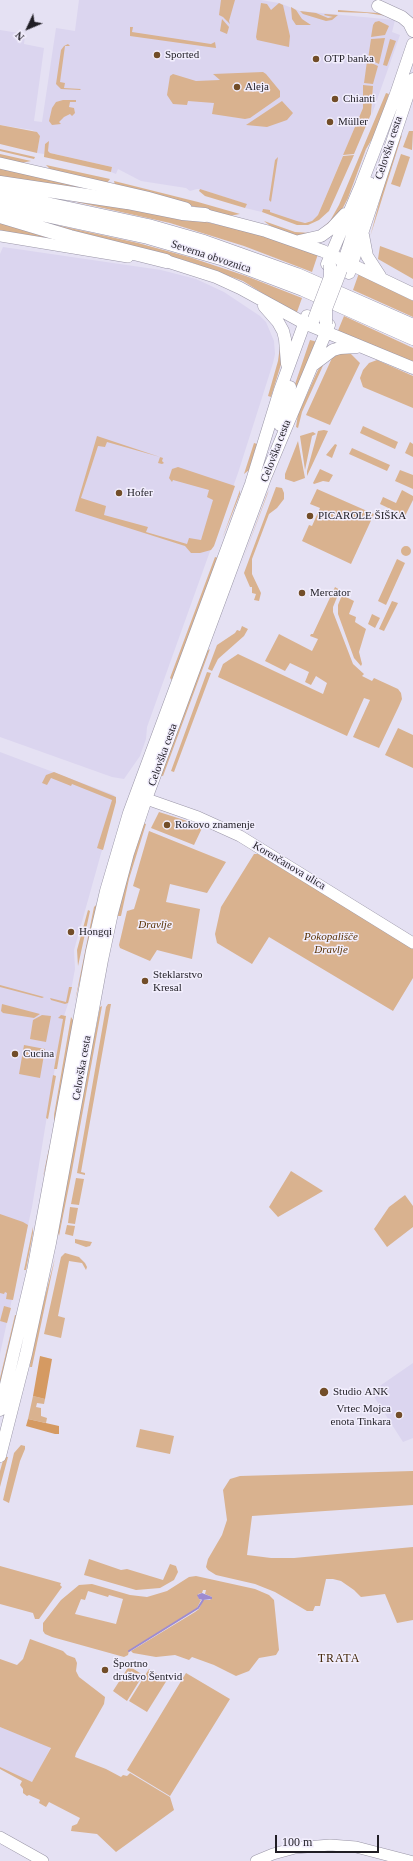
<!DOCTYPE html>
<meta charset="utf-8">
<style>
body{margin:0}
#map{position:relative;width:413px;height:1861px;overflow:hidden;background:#e5e1f3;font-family:Georgia,serif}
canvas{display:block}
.north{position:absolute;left:8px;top:8px;width:40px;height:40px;-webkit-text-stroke:3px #f2eefd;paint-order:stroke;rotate:226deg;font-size:11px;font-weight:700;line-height:16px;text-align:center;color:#201e25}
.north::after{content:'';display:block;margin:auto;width:14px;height:18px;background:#201e25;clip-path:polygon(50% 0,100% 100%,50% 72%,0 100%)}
.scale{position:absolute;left:275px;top:1835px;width:104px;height:18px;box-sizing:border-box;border:2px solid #201e25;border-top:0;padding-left:5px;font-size:12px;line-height:14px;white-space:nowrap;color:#201e25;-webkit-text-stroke:3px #f2eefd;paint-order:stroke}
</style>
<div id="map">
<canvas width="413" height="1861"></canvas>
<div class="north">N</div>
<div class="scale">100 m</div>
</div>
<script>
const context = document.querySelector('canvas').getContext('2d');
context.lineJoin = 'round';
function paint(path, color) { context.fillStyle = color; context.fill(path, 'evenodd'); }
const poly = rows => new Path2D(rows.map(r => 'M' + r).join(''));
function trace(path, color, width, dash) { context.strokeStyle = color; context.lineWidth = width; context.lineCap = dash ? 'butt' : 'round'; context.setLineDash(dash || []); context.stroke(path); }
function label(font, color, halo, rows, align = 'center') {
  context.font = font + ' Georgia,serif'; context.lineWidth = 3; context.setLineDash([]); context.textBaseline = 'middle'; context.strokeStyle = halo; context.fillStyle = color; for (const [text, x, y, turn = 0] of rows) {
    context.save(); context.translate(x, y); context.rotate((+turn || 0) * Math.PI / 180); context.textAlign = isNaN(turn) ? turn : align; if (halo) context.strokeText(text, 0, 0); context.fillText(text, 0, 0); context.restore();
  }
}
const built = poly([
 [79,0,261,0,279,3,300,11,395,20,392,32,400,35,372,114,373,87,363,86,363,108,318,215,312,221,302,223,269,212,270,210,262,210,262,212,245,208,246,204,200,189,197,189,190,191,186,188,141,181,118,169,116,174,111,172,112,167,50,153,48,151,48,142,45,144,44,154,37,153,40,136,38,133,32,130,0,125,0,30,25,34,24,44,44,48,34,121,42,122,56,28,75,31],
 [3,247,161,270,196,279,224,292,260,316,266,322,274,341,275,354,273,363,238,473,147,727,146,739,140,756,124,779,112,777,0,737,0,254],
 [0,752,114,795,116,800,74,950,75,969,69,1001,63,1019,32,1207,0,1354],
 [413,1363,413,1438,403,1442,371,1392],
 [0,1727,51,1747,32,1783,0,1767]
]);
const green = poly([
 [221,0,235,0,229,21,230,24,223,17,219,15],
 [261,3,267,4,271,10,279,3,283,5,290,36,289,47,257,40,256,37],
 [291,7,296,10,302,19,311,25,296,25,292,19],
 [338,10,390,14,400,18,367,13,338,12],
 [300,11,316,13,328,18,333,17,324,15,325,14,338,15,332,20,326,21,303,14],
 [222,19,229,27,227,34,220,31],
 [379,21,389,26,385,35,371,37,373,25,375,22],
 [130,27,133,27,132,32,211,44,215,42,216,48,130,36],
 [385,38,379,64,368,59,371,39],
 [390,39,396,41,387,66,383,65],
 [68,44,70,46,65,46,60,82,65,83,64,88,81,89,80,90,61,89,56,84,61,50,64,46],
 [367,61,378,66,373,84,364,83],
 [263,72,266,74,280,91,280,97,250,118,245,119,212,114,214,103,188,101,187,105,173,104,167,95,170,76,173,74,196,81,220,80,213,74],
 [363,85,373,86,371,114,354,154,343,155,363,108],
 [386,93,389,94,377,131,366,149,348,198,336,221,323,227,330,221,339,205],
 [63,100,76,100,76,102,70,102,69,107,74,108,75,113,72,116,70,114,64,117,59,122,61,124,52,125,49,121,52,108,56,102],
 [282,101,293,113,287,120,267,127,246,125],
 [0,125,37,132,40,136,37,153,0,144],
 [409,131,413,131,412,150,403,147],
 [402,135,370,237,369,241,383,188,399,138],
 [49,141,48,151,50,153,112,167,111,172,44,157,45,144],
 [0,149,35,157,34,159,0,151],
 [0,154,31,161,21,163,0,159],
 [401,154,410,157,400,187,391,184],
 [354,155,329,211,319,220,308,225,297,225,262,212,263,209,270,210,270,212,297,221,305,223,312,221,318,215,343,156],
 [278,157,271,202,269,200,275,160],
 [46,165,110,179,107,183,51,170],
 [0,167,110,191,0,181],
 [114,181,198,202,240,214,229,216,115,185],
 [200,189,247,204,245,208,205,196,199,191],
 [45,195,174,215,247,231,318,254,312,272,244,246,170,223],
 [20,217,138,243,189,257,246,276,302,298,297,312,294,313,243,281,193,263],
 [0,219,117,252,0,232],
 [264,221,295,232,311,233,310,237,290,235,269,225],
 [380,246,413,258,413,279,378,259],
 [359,273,413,301,413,317,353,290],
 [344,316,413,348,413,362,337,333],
 [310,340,318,342,288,409,292,393],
 [280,346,282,361,271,397,268,396,278,361],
 [349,352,360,363,330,425,306,415,332,358,335,355],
 [326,359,302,412,298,428,296,427,298,414,318,370],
 [377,360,413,376,413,408,363,387,360,378,363,370,369,363],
 [363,426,398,442,395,449,360,433],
 [324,430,328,431,307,476,307,471,318,431],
 [313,432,316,434,312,436,305,470,300,436],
 [97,436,163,458,162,461,164,463,162,464,158,463,160,457,107,442,105,447,98,446,81,498,106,506,104,515,148,527,146,532,187,544,189,538,201,540,213,500,207,497,209,490,173,480,172,482,169,478,172,469,178,467,235,486,214,546,211,550,200,553,191,553,185,546,75,511],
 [298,441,305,478,294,482,285,479,285,474],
 [410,442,413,444,413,457,405,453],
 [254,443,257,444,249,470,244,474],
 [335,444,337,445,332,458,326,455],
 [352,448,390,465,387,471,349,454],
 [320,469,333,475,329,482,323,481,314,484,313,483],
 [400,470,413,475,413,489,395,481],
 [276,487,282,488,284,493,284,499,277,508,269,514,252,559,252,574,261,593,259,601,254,600,256,594,252,593,252,587,250,587,244,573],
 [317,489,374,514,351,564,302,541,309,525,312,526,320,508,310,504],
 [240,490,240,494,222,539],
 [269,490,241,565,267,494],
 [402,490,413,496,413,500,405,516,380,504,383,497,396,503],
 '401 551a5 5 0 1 1 10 0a5 5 0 1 1-10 0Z',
 [215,557,218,558,172,680,170,678],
 [397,559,405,563,386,605,378,601],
 [335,587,340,590,333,607,333,612,353,664,364,674,362,676,372,681,374,678,398,689,401,693,402,699,399,706,379,748,353,737,370,700,364,698,347,736,218,677,223,664,238,654,323,694,327,683,316,676,311,685,305,682,309,672,290,663,285,671,265,661,279,634,312,651,318,639,310,636,311,634,313,634],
 [342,595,354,601,349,614,356,617,355,622,366,629,359,652,362,664,361,666,354,658,338,614,338,605],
 [392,601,398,603,384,631,379,629],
 [372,614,380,618,375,628,368,624],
 [242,626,248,629,244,636,218,659,212,671,208,669,217,645,235,633,237,630,240,631],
 [210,649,163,776,159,775,207,651],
 [207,672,211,673,174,772,171,771],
 [398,728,413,735,413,768,385,755],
 [54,772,116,797,116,802,103,850,97,848,112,800,72,784,71,786,51,778,47,785,42,783,46,775],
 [159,812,203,826,194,845,151,828],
 [142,823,146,824,129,879,121,916,118,916,119,905],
 [149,831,226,862,207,893,170,884,166,902,200,909,192,959,157,950,150,961,120,948,119,945,127,911,134,909,140,889,133,886],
 [254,854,258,854,413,948,413,978,393,1011,269,937,252,964,217,943,215,934,221,907],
 [97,904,89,944,75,1001,94,907],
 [88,910,90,911,78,966,77,950],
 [0,985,44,997,42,998,0,987],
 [69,987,72,987,68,1003,65,1004,51,1000,50,998,66,1002],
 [2,1004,40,1014,34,1018,3,1013,1,1011],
 [108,1004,111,1004,81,1172,85,1173,85,1175,77,1173,106,1007],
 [102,1006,71,1176,59,1236,57,1229,88,1059,95,1033,100,1007],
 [42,1015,51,1016,46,1042,30,1039,33,1020],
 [61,1015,66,1016,57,1069,54,1069,63,1019,58,1018],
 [71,1017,75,1023,57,1126,43,1177,48,1153,54,1132,54,1115],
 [24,1045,45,1049,40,1078,19,1074],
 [53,1075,56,1076,48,1119,46,1118],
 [291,1171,323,1191,278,1217,269,1207],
 [76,1178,84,1179,79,1205,71,1204],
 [405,1195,413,1206,413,1227,387,1247,374,1229,389,1207],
 [70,1207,78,1208,75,1224,68,1223],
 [0,1214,23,1222,28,1225,13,1300,6,1299,7,1293,5,1292,4,1294,0,1293],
 [67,1225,75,1226,73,1236,65,1234],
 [33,1227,33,1233,26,1270,24,1270],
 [75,1239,92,1242,90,1246,86,1247,75,1243],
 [65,1253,79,1257,85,1263,87,1267,86,1270,82,1263,69,1261,58,1316,65,1318,61,1338,44,1334,61,1257],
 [55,1258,32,1367,30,1367,31,1350],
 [4,1306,11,1308,7,1323,0,1321],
 [15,1315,17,1315,0,1395,0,1378],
 [33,1396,45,1399,44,1404,37,1403,36,1407,41,1408,41,1416,47,1418,46,1423,28,1419],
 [140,1429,174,1436,170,1454,136,1447],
 [21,1445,25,1446,25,1449,20,1461,9,1503,3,1500,14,1453],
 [4,1457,8,1457,0,1487,0,1471],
 [413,1471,413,1505,252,1516,247,1555,271,1558,294,1558,413,1547,413,1620,397,1623,385,1594,361,1597,354,1590,341,1581,333,1579,326,1579,320,1606,315,1606,313,1611,307,1611,275,1592,255,1584,216,1575,208,1570,206,1567,208,1559,222,1535,227,1520,223,1490,230,1479,240,1476],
 [89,1559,121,1570,127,1569,163,1580,170,1564,176,1566,178,1572,174,1580,160,1588,136,1590,84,1575],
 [0,1566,61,1583,60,1585,62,1587,39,1619,35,1619,33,1613,0,1604],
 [196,1576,255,1589,269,1595,274,1600,279,1650,276,1655,259,1658,249,1671,236,1676,214,1665,192,1657,189,1660,175,1655,156,1657,133,1653,131,1651,195,1612,199,1609,203,1600,210,1600,212,1597,205,1594,206,1590,203,1590,202,1593,198,1594,199,1599,201,1600,197,1608,129,1651,128,1655,124,1657,52,1637,45,1634,43,1631,43,1623,61,1600,79,1585,92,1584,130,1595,147,1597,167,1591,189,1577],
 [88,1591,108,1597,109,1595,123,1599,116,1624,75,1614,81,1599,85,1600],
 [30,1639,63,1651,67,1655,75,1658,77,1663,76,1671,79,1677,105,1697,104,1704,76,1753,75,1757,106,1769,121,1777,123,1775,127,1776,130,1773,170,1797,174,1810,116,1852,97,1834,71,1831,72,1826,77,1824,80,1818,49,1802,46,1807,39,1803,40,1800,29,1795,27,1796,23,1793,23,1789,20,1785,22,1781,0,1769,0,1767,32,1782,51,1748,0,1727,0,1659,17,1665,23,1659],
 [129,1666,143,1675,127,1701,113,1691],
 [149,1669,167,1680,147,1712,129,1701],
 [186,1673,230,1699,170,1796,127,1770]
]);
const forest = poly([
 [40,1356,52,1359,45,1399,33,1396],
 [28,1419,59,1426,59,1434,55,1434,26,1426]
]);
const water = poly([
 [202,1593,212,1597,212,1599,203,1600,199,1599,197,1595]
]);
const stream = poly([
 [129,1651,198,1608,203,1600]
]);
const secondary = poly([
 [0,163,147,197,186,208],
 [0,236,128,257],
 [138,796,198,817,240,836,413,943],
 [0,1837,43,1861],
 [256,1861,273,1854,295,1848,330,1845,356,1847,410,1861]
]);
const primary = poly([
 [378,6,402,17,409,23,413,31],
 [205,215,266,231,323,251,413,294],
 [363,235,367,256,380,276],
 [299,241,321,236,332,228,345,214],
 [166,261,216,277,240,288,304,323,413,368],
 [327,264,361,185,396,94,413,44],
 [342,267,369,183],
 [349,273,413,79],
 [264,306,278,322,283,331,285,339,287,364],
 [313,365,333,350,340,348,357,347],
 [280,425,290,387],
 [0,1410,33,1271,92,951,106,891,129,813,251,484,280,390,307,316],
 [0,1456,26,1354,50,1243,102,960,112,913,128,853,146,799,265,478,329,325]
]);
const highway = poly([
 [0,183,127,202,182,213,205,215],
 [0,194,148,226,204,242,297,275,413,326],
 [0,205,148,237,221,258,303,289,413,338],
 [0,216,70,237,166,261]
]);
const primaryBridge = poly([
 [314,319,330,277,330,265],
 [326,324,326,309,341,270]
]);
const markers = [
 [157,55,4,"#724d28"],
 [316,59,4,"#724d28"],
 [237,87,4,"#724d28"],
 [335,99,4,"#724d28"],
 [330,122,4,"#724d28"],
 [119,493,4,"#724d28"],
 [310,516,4,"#724d28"],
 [302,593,4,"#724d28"],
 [167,825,4,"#724d28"],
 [71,932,4,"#724d28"],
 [145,981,4,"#724d28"],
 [15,1054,4,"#724d28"],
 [324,1392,5,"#724d28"],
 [399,1415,4,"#724d28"],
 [105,1670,4,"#724d28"]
];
const poiNames = [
 ["Sported",165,55],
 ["OTP banka",324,59],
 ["Aleja",245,87],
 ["Chianti",343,99],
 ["Müller",338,122],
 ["Hofer",127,493],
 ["PICAROLE ŠIŠKA",318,516],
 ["Mercator",310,593],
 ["Rokovo znamenje",175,825],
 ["Hongqi",79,932],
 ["Steklarstvo",153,975],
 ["Kresal",153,988],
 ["Cucina",23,1054],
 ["Studio ANK",333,1392],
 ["Vrtec Mojca",391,1409,"right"],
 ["enota Tinkara",391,1422,"right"],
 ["Športno",113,1664],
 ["društvo Šentvid",113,1677]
];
const streetNames = [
 ["Celovška cesta",389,148,-72],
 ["Severna obvoznica",211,257,18],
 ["Celovška cesta",276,451,-69],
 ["Celovška cesta",163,755,-70],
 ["Korenčanova ulica",289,866,31],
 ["Celovška cesta",82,1068,-80]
];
const parkNames = [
 ["Dravlje",155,925],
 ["Pokopališče",331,937],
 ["Dravlje",331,950]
];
const neighbourhoodNames = [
 ["TRATA",339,1659]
];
paint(built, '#dbd5ef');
paint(green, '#d9b28f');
paint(forest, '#d59a62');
paint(water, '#9d8bd0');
trace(stream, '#9d8bd0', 2);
trace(secondary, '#9a96a7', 12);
trace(primary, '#9a96a7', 13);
trace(highway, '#9a96a7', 15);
trace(secondary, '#fff', 11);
trace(primary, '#fff', 12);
trace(highway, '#fff', 14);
trace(primaryBridge, '#9a96a7', 13, []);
trace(primaryBridge, '#fff', 12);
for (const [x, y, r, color] of markers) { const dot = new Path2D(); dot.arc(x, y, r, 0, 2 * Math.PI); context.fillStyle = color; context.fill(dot); trace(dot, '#f2eefd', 1.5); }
label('11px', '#201e25', '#f2eefd', poiNames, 'left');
label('11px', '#201e25', '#f2eefd', streetNames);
label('italic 11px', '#583102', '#f2eefd', parkNames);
context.letterSpacing = '1px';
label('12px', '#422608', '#f2eefd', neighbourhoodNames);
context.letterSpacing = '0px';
</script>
